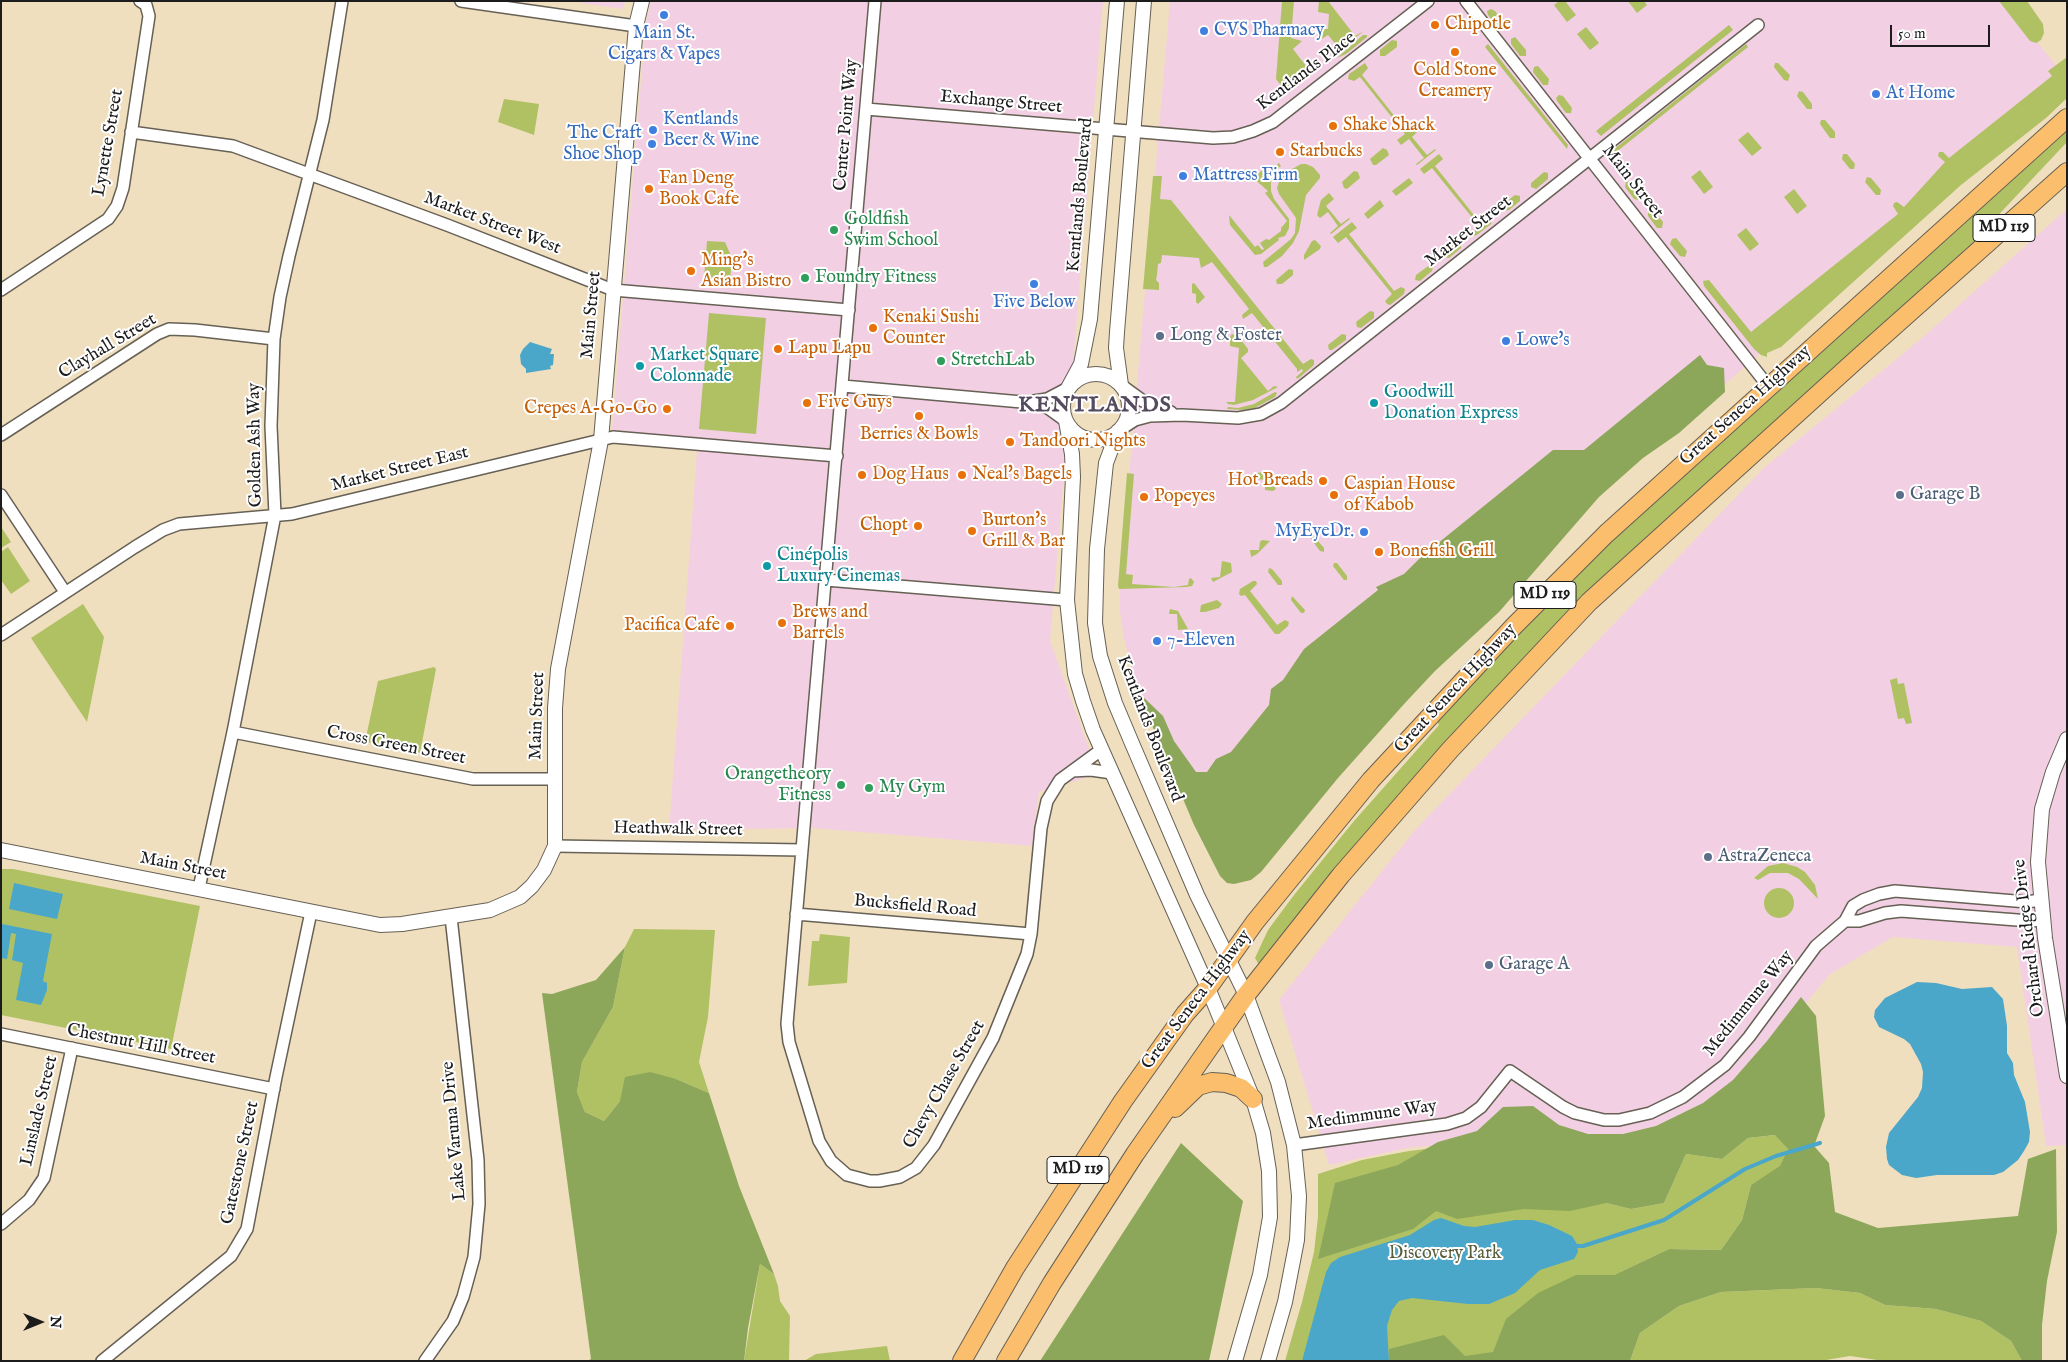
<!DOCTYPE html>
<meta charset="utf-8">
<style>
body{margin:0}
#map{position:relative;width:2068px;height:1362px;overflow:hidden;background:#f0dfbf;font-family:"IM FELL English",serif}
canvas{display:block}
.frame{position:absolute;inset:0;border:2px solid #1c1c1c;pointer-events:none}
.north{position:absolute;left:15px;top:1297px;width:50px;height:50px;-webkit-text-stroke:4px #fff;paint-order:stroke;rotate:90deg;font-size:14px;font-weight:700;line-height:20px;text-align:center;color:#1c1c1c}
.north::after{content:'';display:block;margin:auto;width:18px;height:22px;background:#1c1c1c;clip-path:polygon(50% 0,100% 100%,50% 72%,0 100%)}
.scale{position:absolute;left:1890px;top:25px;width:100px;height:22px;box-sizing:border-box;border:2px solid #1c1c1c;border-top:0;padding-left:6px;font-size:15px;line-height:18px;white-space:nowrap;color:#1c1c1c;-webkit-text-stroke:4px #fff;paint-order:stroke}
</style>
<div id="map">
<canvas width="2068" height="1362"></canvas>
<div class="frame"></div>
<div class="north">N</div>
<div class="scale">50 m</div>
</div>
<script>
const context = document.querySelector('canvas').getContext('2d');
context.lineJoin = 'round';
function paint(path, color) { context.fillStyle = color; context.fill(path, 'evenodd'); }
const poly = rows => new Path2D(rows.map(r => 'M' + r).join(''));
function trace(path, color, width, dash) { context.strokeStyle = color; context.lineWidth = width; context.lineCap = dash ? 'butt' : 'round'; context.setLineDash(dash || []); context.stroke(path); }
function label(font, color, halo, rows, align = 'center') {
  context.font = font + ' "IM FELL English",serif'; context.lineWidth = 4; context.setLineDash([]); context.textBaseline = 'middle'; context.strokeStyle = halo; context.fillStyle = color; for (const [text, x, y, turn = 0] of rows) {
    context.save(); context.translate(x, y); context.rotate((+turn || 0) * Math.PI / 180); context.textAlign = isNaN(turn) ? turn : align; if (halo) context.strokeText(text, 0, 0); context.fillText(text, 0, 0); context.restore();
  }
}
const built = poly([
 [581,1,625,1,623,9,581,3],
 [651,1,1103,1,1050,641,1098,774,1039,792,1032,846,812,828,669,830,698,438,612,430,646,22],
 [1170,1,2004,1,2067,79,1906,225,1656,445,1601,490,1247,867,1168,758,1134,678,1123,634,1120,612,1120,580],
 [2067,209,2067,1145,2046,1146,2017,947,1893,937,1830,974,1767,1050,1708,1106,1648,1132,1591,1137,1412,1147,1329,1165,1279,1000,1415,830,1764,468,1922,338]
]);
const green = poly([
 [1282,1,1294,1,1291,38,1302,41,1293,49,1309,70,1318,65,1316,69,1286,92,1276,79],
 [1319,1,1328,1,1355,36,1364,31,1337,52,1331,54,1338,47,1328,35,1320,40,1317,37,1318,29,1328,29,1329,14,1318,12],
 [1559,1,1565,1,1576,15,1567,22,1554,5],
 [1628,1,1644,1,1647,5,1637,13],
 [1999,1,2027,1,2043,24,2044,33,2041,40,2036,43,2030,41],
 [1491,9,1495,11,1503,21,1504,25,1502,28,1497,27,1488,15,1487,11],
 [1729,25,1733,30,1601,136,1596,131],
 [1586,27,1599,43,1590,50,1577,34],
 [1363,35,1367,35,1367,37,1346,54,1337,58],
 [1515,37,1526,50,1526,56,1520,56,1511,44,1511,39],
 [1392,40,1397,41,1397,47,1385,56,1380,56,1380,50],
 [1488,44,1568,145,1567,149,1485,47],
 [1746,44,1748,47,1615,153,1613,150],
 [2067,57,2067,98,2046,118,1961,185,1781,347,1767,353,1767,357,1761,355,1754,349,1704,286,1703,281,1709,280,1751,332,1898,214,1893,206,1894,203,1897,202,1904,207,1945,162,1938,156,1939,152,1943,152,1949,158,2052,76,2048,71],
 [1365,63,1368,68,1362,75,1407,132,1415,125,1419,130,1412,137,1427,155,1435,149,1436,150,1417,165,1416,164,1424,158,1409,139,1401,145,1397,140,1405,134,1360,77,1354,81,1348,79,1349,74],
 [1775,63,1778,63,1790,75,1788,81,1784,80,1774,67],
 [1538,66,1549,79,1548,85,1543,85,1533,72,1534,67],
 [1799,91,1803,92,1812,104,1812,109,1807,109,1797,96],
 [1559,95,1563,96,1572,108,1571,113,1566,113,1557,101,1556,98],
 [504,99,539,104,534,135,498,122],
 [1821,120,1825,120,1835,132,1835,138,1830,138,1820,124],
 [2067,129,2067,142,1989,225,1973,246,1706,484,1323,887,1259,965,1255,958,1268,930,1294,895,1354,821,1439,725,1437,721,1533,618,1615,537],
 [1748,132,1762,148,1752,156,1738,140],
 [1383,148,1387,150,1389,155,1376,165,1373,165,1370,159],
 [1439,154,1443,159,1435,166,1481,224,1488,219,1492,220,1491,224,1477,235,1474,236,1473,233,1479,226,1432,168,1424,174,1420,169],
 [1843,154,1847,154,1855,164,1854,169,1850,169,1842,159],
 [1279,163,1281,166,1274,172,1271,178,1271,191,1274,199,1289,219,1289,228,1285,236,1278,238,1279,240,1261,254,1255,255,1230,225,1229,215,1255,247,1258,245,1262,250,1264,249,1260,243,1266,239,1269,240,1281,231,1281,228,1287,221,1265,193,1268,191,1253,178,1266,167,1269,171],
 [1301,164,1306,164,1313,167,1320,175,1320,178,1306,195,1299,231,1293,243,1282,256,1267,267,1264,267,1263,262,1291,239,1295,233,1296,218,1279,194,1277,188,1280,179,1285,173],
 [1700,170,1713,187,1704,194,1691,177],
 [1354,171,1358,172,1360,178,1347,189,1344,188,1342,182],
 [1544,172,1548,173,1548,179,1536,189,1531,187,1531,183],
 [1153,176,1162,176,1160,199,1171,200,1303,364,1311,359,1314,360,1314,365,1300,377,1297,379,1296,377,1303,371,1302,369,1297,372,1297,369,1252,313,1243,319,1242,315,1249,309,1212,262,1201,268,1199,258,1162,255,1161,263,1158,264,1157,275,1156,280,1159,283,1159,290,1143,289],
 [1867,177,1871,178,1881,190,1880,195,1876,195,1865,182],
 [1409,178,1413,183,1396,196,1392,191],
 [1630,181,1641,194,1639,200,1634,199,1625,187,1626,182],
 [1794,189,1807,206,1797,214,1784,197],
 [1329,193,1334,199,1326,206,1341,224,1349,218,1350,219,1331,234,1330,233,1338,226,1328,212,1320,218,1317,215,1321,200],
 [1515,195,1520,196,1520,201,1509,210,1503,211,1502,205],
 [1380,200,1384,206,1368,219,1364,214],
 [1650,210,1654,211,1663,222,1662,228,1657,228,1648,216,1648,211],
 [1352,222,1357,228,1349,234,1394,291,1401,287,1405,289,1404,294,1390,305,1387,304,1385,301,1392,294,1346,237,1338,243,1333,237],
 [1746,228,1759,244,1750,251,1737,235],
 [1676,238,1687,251,1685,257,1680,256,1670,244,1672,239],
 [1315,240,1321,246,1320,249,1304,260,1304,255,1312,241],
 [707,241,725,242,732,258,730,281,704,279],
 [1456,242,1461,243,1461,248,1449,258,1444,257,1444,252],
 [1431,264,1433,267,1432,271,1420,281,1415,280,1416,275],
 [1289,269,1293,270,1293,275,1282,284,1277,284,1276,280],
 [1194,283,1205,297,1198,304,1196,302,1196,294,1192,293,1192,284],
 [1370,311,1374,312,1374,318,1361,328,1357,327,1356,322],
 [709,313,766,318,756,434,699,429],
 [1232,334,1238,336,1248,349,1248,352,1241,358,1268,391,1274,386,1278,387,1253,400,1234,405,1228,404,1226,402,1235,402,1239,348,1230,346,1230,337],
 [1342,334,1346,335,1346,340,1332,350,1329,350,1328,345],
 [1275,392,1277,393,1275,397,1255,408,1243,410,1227,409,1228,407,1238,408,1254,404],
 [1127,473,1134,474,1126,574,1133,575,1132,584,1174,587,1188,585,1189,579,1191,578,1194,582,1192,586,1186,587,1119,589,1118,586],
 [1258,473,1262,472,1266,475,1276,489,1273,491,1265,490,1265,480,1257,479,1256,475],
 [1,527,11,542,1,548],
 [1312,534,1324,548,1324,552,1320,551,1311,539,1310,535],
 [1262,540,1270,541,1257,554,1251,557,1250,550,1259,550,1260,542],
 [8,547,30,581,11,594,1,580,1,552],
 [1222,561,1231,563,1232,572,1213,582,1211,578,1220,577],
 [1334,563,1337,563,1347,576,1347,580,1344,580,1333,566],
 [1269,568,1272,569,1282,581,1282,585,1278,585,1268,572],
 [1253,581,1256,581,1257,584,1250,591,1277,625,1285,620,1289,622,1288,626,1279,634,1275,634,1245,595,1241,596,1239,594,1240,589],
 [1292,596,1305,610,1304,613,1301,613,1291,600],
 [1217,600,1222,604,1219,608,1205,612,1200,612,1201,605],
 [83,604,104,637,87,722,31,638],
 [1170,609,1178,611,1188,629,1178,630,1177,614,1169,614],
 [434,667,436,669,420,753,365,742,378,681],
 [1897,678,1898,684,1904,683,1912,723,1906,724,1904,718,1898,719,1890,680],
 [1783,863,1797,867,1805,872,1815,885,1818,899,1799,879,1788,873,1770,873,1758,880,1754,878,1768,866],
 [1,869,13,869,200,906,171,1049,1,1015],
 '1764 903a15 15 0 1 1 30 0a15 15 0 1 1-30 0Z',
 [634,929,715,930,708,1017,699,1062,709,1093,676,1079,620,1101,604,1121,585,1112,577,1092,582,1062,613,1007,625,947],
 [820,934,850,937,847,983,808,986,812,941,819,941],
 [1776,1135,1788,1149,1780,1167,1751,1185,1742,1220,1721,1250,1669,1249,1614,1275,1582,1275,1579,1361,1285,1361,1302,1302,1314,1252,1318,1217,1318,1174,1362,1160,1409,1151,1434,1148,1606,1203,1631,1209,1664,1203,1686,1154,1722,1159,1748,1138],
 [760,1264,774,1274,778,1286,780,1301,790,1316,789,1361,744,1361],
 [1816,1288,1860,1293,1885,1305,1936,1309,1981,1321,2011,1341,2022,1361,1884,1361,1850,1356,1820,1361,1630,1361,1640,1333,1679,1306,1721,1292],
 [887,1346,890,1361,804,1361,816,1354]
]);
const forest = poly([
 [1700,355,1707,365,1724,368,1725,392,1679,433,1643,458,1599,497,1499,612,1435,671,1405,703,1338,778,1261,872,1251,880,1234,884,1227,883,1220,876,1194,825,1138,692,1163,716,1174,741,1196,772,1207,772,1216,759,1231,752,1269,705,1271,689,1283,680,1304,649,1378,590,1376,587,1404,574,1421,557,1553,450,1584,450],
 [625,947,613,1007,582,1062,577,1092,585,1112,604,1121,620,1101,625,1077,650,1072,676,1079,709,1093,739,1186,774,1274,760,1264,748,1328,744,1361,587,1361,591,1359,542,993,552,994,596,980],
 [1801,997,1816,1016,1825,1116,1814,1146,1829,1163,1835,1212,1878,1228,2018,1216,2028,1159,2056,1149,2057,1232,2047,1281,2042,1325,2042,1361,2022,1361,2011,1341,1981,1321,1936,1309,1885,1305,1860,1293,1816,1288,1721,1292,1679,1306,1640,1333,1630,1361,1389,1361,1389,1349,1444,1335,1465,1356,1493,1352,1506,1319,1538,1293,1576,1275,1614,1275,1669,1249,1721,1250,1742,1220,1751,1185,1780,1166,1788,1149,1775,1135,1748,1138,1722,1159,1686,1154,1664,1203,1631,1209,1606,1203,1570,1211,1524,1209,1457,1219,1436,1211,1413,1229,1318,1259,1335,1183,1398,1165,1438,1142,1477,1131,1503,1107,1533,1106,1559,1125,1588,1134,1623,1134,1656,1126,1703,1103,1733,1080,1767,1041],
 [1181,1143,1243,1201,1209,1361,1040,1361]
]);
const water = poly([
 [530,342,552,349,550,354,554,354,553,365,550,366,551,369,526,373,526,369,521,364,520,355,523,349],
 [14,883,63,894,57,919,9,909],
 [2,924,52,934,43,981,47,983,47,990,41,1005,16,1000,23,963,12,960,16,934,11,933,7,959,1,958],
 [1917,982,1936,983,1962,989,1992,987,2003,999,2007,1026,2007,1053,2013,1063,2014,1075,2025,1102,2030,1132,2029,1142,2024,1151,2018,1160,2003,1172,1994,1175,1937,1175,1916,1178,1902,1175,1889,1165,1887,1159,1886,1147,1889,1133,1918,1097,1922,1088,1923,1072,1921,1064,1910,1044,1904,1039,1879,1027,1874,1017,1875,1010,1885,998],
 [1441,1218,1464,1226,1475,1227,1515,1220,1533,1220,1549,1225,1572,1236,1577,1244,1578,1252,1574,1259,1540,1270,1515,1293,1489,1304,1468,1304,1412,1298,1399,1301,1392,1310,1387,1326,1389,1361,1302,1361,1326,1272,1331,1263,1340,1257,1410,1235,1434,1220]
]);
const stream = poly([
 [1573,1246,1583,1246,1664,1220,1745,1169,1776,1156,1820,1143]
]);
const minor = poly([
 [461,1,636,26],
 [875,1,787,1024,789,1042,819,1141,831,1161,847,1175,870,1181,879,1181,900,1177,916,1168,934,1145,993,1038,1027,954,1031,934,1041,828,1047,801,1060,780,1101,750],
 [1466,1,1768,386],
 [866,109,1213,138,1233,137,1253,131,1273,122,1428,1],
 [131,132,233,146,447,225,613,290,849,310],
 [1,290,108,219,117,206,123,188,149,16,146,5,140,1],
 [1121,385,1143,401,1171,412],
 [843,386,1033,403,1048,408,1066,421],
 [1034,401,1047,399,1068,388],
 [1118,431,1135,420,1150,416,1182,415,1238,418,1261,414,1281,403,1758,25],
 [1,435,157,334,169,329,195,330,274,339],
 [1,495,65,592],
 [826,580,1067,600],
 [1,635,135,547,163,530,179,524,292,514,613,437,837,456],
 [233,732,473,779,555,779],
 [1072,771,1091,770,1112,773],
 [555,846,802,850],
 [199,888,233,732,275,515,271,426,274,339,280,297,289,256,323,120,342,1],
 [796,914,1031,934],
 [1845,921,1859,921,1885,913,1901,911,2030,921,2043,920],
 [1,1034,274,1089],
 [1294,1145,1447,1124,1466,1118,1481,1107,1510,1071,1563,1107,1575,1113,1604,1120,1619,1120,1650,1113,1683,1097,1725,1065,1749,1037,1816,946,1845,921,1853,906,1863,900,1879,894,1895,891,2027,902,2040,900],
 [1,1224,29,1200,44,1178,72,1048],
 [102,1361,231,1256,247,1229,276,1077,311,912],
 [425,1361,453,1321,463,1297,474,1257,479,1204,478,1160,451,917]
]);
const tertiary = poly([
 '1063 407a33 33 0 1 1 66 0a33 33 0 1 1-66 0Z',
 [1121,385,1116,348,1117,332,1144,1],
 [1068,388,1081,364,1090,319,1117,1],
 [1066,421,1072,454,1073,477,1067,600,1075,674,1083,701,1093,730,1208,988,1253,1099,1263,1133,1269,1171,1270,1217,1260,1275,1235,1361],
 [1118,431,1106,463,1097,549,1095,623,1100,656,1115,703,1131,741,1197,895,1246,995,1278,1082,1294,1145,1299,1196,1297,1240,1285,1302,1268,1361],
 [2067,739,2053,772,2042,809,2038,862,2045,938,2067,1076],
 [1,850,380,925,402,924,490,910,520,897,532,886,544,870,555,846,555,708,558,669,601,440,636,26,642,1]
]);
const primary = poly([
 [1175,1108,1198,1086,1212,1082,1226,1083,1241,1088,1253,1099],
 [962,1361,1015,1268,1123,1101,1185,1014,1208,988,1255,922,1371,780,1514,626,1606,534,2067,118],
 [1006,1361,1052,1283,1135,1154,1246,995,1341,875,1450,750,1589,602,1856,360,2067,172]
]);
const markers = [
 [664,15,5,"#3f7fe0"],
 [1435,25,5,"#e8710a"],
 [1204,31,5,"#3f7fe0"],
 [1455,52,5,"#e8710a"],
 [1876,94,5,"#3f7fe0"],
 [1333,126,5,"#e8710a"],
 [653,130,5,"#3f7fe0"],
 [652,144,5,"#3f7fe0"],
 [1280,152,5,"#e8710a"],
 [1183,176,5,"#3f7fe0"],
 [649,189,5,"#e8710a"],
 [834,230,5,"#2e9e5b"],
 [691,271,5,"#e8710a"],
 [805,278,5,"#2e9e5b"],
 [1034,284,5,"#3f7fe0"],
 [873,328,5,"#e8710a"],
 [1160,336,5,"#5c6f8a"],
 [1506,341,5,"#3f7fe0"],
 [778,349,5,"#e8710a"],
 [941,361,5,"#2e9e5b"],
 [640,366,5,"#0f9aa8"],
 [807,403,5,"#e8710a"],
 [1374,403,5,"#0f9aa8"],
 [667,409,5,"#e8710a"],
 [919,416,5,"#e8710a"],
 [1010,442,5,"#e8710a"],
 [862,475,5,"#e8710a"],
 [962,475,5,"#e8710a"],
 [1323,481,5,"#e8710a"],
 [1334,495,5,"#e8710a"],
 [1900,495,5,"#5c6f8a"],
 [1144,497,5,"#e8710a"],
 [918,526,5,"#e8710a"],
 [972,531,5,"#e8710a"],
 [1364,532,5,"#3f7fe0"],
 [1379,552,5,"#e8710a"],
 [767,566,5,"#0f9aa8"],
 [782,623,5,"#e8710a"],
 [730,626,5,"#e8710a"],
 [1157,641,5,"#3f7fe0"],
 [841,785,5,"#2e9e5b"],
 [869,788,5,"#2e9e5b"],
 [1708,857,5,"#5c6f8a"],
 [1489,965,5,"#5c6f8a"]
];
const shields = [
 [2004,228,62],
 [1545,595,62],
 [1078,1170,62]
];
const shieldNames = [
 ["MD 119",2004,228],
 ["MD 119",1545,595],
 ["MD 119",1078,1170]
];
const foodNames = [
 ["Chipotle",1445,25],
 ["Cold Stone",1455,71,"center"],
 ["Creamery",1455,92,"center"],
 ["Shake Shack",1343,126],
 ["Starbucks",1290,152],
 ["Fan Deng",659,179],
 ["Book Cafe",659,200],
 ["Ming's",701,261],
 ["Asian Bistro",701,282],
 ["Kenaki Sushi",883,318],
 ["Counter",883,339],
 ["Lapu Lapu",788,349],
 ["Five Guys",817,403],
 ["Crepes A-Go-Go",657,409,"right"],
 ["Berries & Bowls",919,435,"center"],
 ["Tandoori Nights",1020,442],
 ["Dog Haus",872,475],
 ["Neal's Bagels",972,475],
 ["Hot Breads",1313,481,"right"],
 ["Caspian House",1344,485],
 ["of Kabob",1344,506],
 ["Popeyes",1154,497],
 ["Burton's",982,521],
 ["Grill & Bar",982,542],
 ["Chopt",908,526,"right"],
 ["Bonefish Grill",1389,552],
 ["Brews and",792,613],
 ["Barrels",792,634],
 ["Pacifica Cafe",720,626,"right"]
];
const shopNames = [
 ["CVS Pharmacy",1214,31],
 ["Main St.",664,34,"center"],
 ["Cigars & Vapes",664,55,"center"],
 ["At Home",1886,94],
 ["Kentlands",663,120],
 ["Beer & Wine",663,141],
 ["The Craft",642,134,"right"],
 ["Shoe Shop",642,155,"right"],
 ["Mattress Firm",1193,176],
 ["Five Below",1034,303,"center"],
 ["Lowe's",1516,341],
 ["MyEyeDr.",1354,532,"right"],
 ["7-Eleven",1167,641]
];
const streetNames = [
 ["Kentlands Place",1307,72,-37],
 ["Exchange Street",1001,103,5],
 ["Center Point Way",847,125,-85],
 ["Lynette Street",109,143,-80],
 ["Main Street",1632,182,52],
 ["Kentlands Boulevard",1081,195,-85],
 ["Market Street West",492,224,21],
 ["Market Street",1469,232,-38],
 ["Main Street",592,315,-85],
 ["Clayhall Street",108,347,-31],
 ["Great Seneca Highway",1746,406,-42],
 ["Golden Ash Way",256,445,-91],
 ["Market Street East",400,470,-14],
 ["Great Seneca Highway",1456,689,-47],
 ["Main Street",538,716,-88],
 ["Kentlands Boulevard",1149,729,69],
 ["Cross Green Street",396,746,11],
 ["Heathwalk Street",678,830,1],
 ["Main Street",183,867,11],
 ["Bucksfield Road",915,907,5],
 ["Orchard Ridge Drive",2030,938,-97],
 ["Great Seneca Highway",1197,1000,-53],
 ["Medimmune Way",1749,1004,-51],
 ["Chestnut Hill Street",141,1045,11],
 ["Chevy Chase Street",945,1085,-60],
 ["Linslade Street",40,1111,-77],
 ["Medimmune Way",1372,1116,-8],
 ["Lake Varuna Drive",455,1131,-95],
 ["Gatestone Street",241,1163,-78]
];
const leisureNames = [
 ["Goldfish",844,220],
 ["Swim School",844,241],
 ["Foundry Fitness",815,278],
 ["StretchLab",951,361],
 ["Orangetheory",831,775,"right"],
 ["Fitness",831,796,"right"],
 ["My Gym",879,788]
];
const serviceNames = [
 ["Long & Foster",1170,336],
 ["Garage B",1910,495],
 ["AstraZeneca",1718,857],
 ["Garage A",1499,965]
];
const cultureNames = [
 ["Market Square",650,356],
 ["Colonnade",650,377],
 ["Goodwill",1384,393],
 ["Donation Express",1384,414],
 ["Cinépolis",777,556],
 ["Luxury Cinemas",777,577]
];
const parkNames = [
 ["Discovery Park",1445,1254]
];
const districtNames = [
 ["KENTLANDS",1095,406]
];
paint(built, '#f2cfe2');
paint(green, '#b0c164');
paint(forest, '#8ca75a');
paint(water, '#4aa7c9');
trace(stream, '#4aa7c9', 4);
trace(minor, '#666055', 14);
trace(tertiary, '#666055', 16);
trace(primary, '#666055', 20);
trace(minor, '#fff', 11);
trace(tertiary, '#fff', 14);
trace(primary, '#fabe6d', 18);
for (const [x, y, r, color] of markers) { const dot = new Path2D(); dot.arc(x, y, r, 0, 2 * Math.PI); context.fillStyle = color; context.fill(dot); trace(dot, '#fff', 2); }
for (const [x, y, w] of shields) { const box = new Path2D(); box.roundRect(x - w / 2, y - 13.5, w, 27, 4); context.fillStyle = '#fff'; context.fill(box); trace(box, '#1c1c1c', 1); }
label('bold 16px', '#1c1c1c', null, shieldNames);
label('18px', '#c56008', '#fff', foodNames, 'left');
label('18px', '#366cbe', '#fff', shopNames, 'left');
label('18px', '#1c1c1c', '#fff', streetNames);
label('18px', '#27864d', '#fff', leisureNames, 'left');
label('18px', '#4e5e75', '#fff', serviceNames, 'left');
label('18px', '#0d838f', '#fff', cultureNames, 'left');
label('18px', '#575e39', '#fff', parkNames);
context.letterSpacing = '1px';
label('bold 22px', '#554b5f', '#fff', districtNames);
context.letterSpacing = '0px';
</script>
